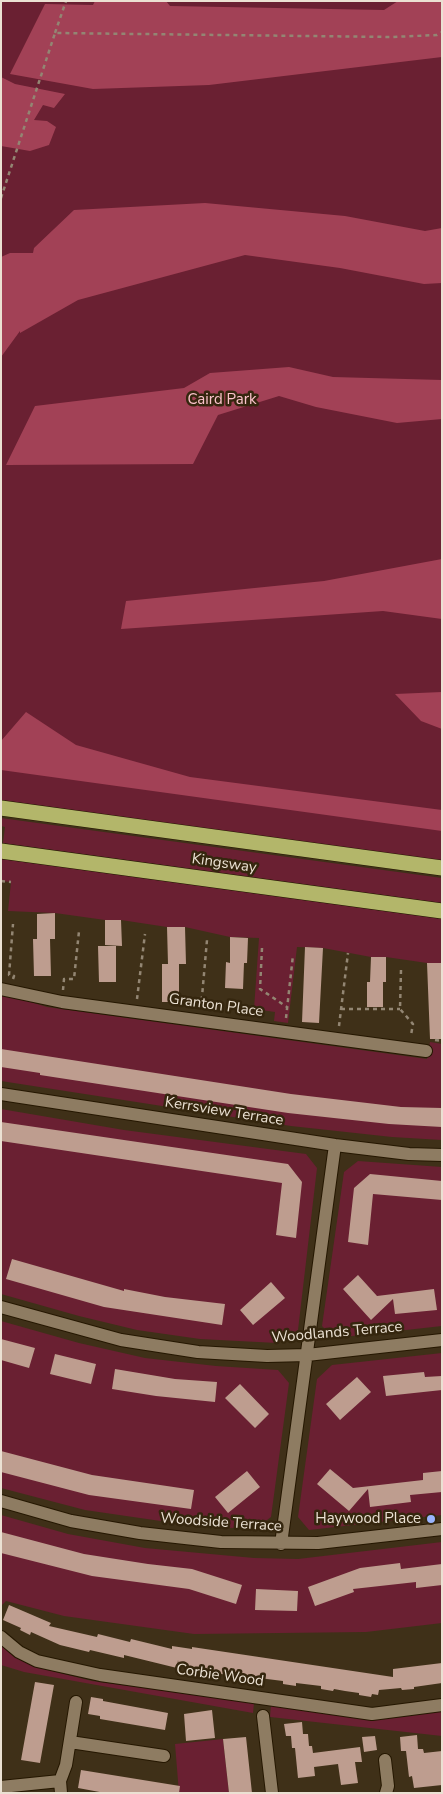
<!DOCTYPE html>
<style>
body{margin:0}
#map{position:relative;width:443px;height:1794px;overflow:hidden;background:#3f3018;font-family:"Nunito Sans",sans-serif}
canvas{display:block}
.frame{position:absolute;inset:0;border:2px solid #ebe1d3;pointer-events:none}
</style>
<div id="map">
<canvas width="443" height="1794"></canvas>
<div class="frame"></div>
</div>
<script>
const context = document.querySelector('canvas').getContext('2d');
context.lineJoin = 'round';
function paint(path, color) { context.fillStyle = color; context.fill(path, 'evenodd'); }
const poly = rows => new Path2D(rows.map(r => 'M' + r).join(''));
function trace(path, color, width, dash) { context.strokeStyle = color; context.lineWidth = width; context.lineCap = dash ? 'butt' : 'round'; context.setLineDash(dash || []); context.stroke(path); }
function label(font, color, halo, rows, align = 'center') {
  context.font = font + ' "Nunito Sans",sans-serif'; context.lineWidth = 5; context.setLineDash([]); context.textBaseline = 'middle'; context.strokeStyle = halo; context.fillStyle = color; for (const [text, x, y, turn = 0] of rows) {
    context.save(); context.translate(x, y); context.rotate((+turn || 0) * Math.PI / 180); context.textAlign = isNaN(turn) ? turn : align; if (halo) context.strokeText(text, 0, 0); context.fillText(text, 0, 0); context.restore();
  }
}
const green = poly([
 [1,1,442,1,442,861,1,800],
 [1,818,442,878,442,903,3,843,5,827,1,826],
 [1,859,442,919,442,963,427,963,386,957,371,957,323,948,297,947,288,1023,274,1021,275,1012,254,1009,259,938,230,937,185,927,167,927,121,920,105,920,55,913,8,911,11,882,1,881],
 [1,993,47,1007,427,1059,430,1042,442,1044,442,1140,392,1137,291,1126,1,1081],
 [1,1109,124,1130,306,1154,317,1168,298,1330,277,1343,200,1339,137,1330,79,1316,1,1294],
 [358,1161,442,1167,442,1326,334,1338,322,1326,344,1172],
 [1,1321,79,1343,145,1358,216,1366,278,1370,289,1383,271,1517,255,1529,195,1526,85,1510,1,1488],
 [442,1353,442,1515,309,1530,298,1517,317,1379,332,1365],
 [1,1515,68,1534,145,1548,254,1558,298,1559,442,1542,442,1623,366,1632,194,1634,64,1616,6,1601,1,1606],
 [1,1644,18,1658,32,1666,92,1681,254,1703,253,1713,24,1672,1,1665],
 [271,1705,372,1719,442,1711,442,1736,270,1717],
 [223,1739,229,1793,179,1793,175,1744]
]);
const forest = poly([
 [95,1,166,1,170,6,384,10,398,1,442,1,442,57,209,85,93,89,10,74,45,4,93,5],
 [1,77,15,84,65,94,54,108,43,105,34,120,47,121,56,127,49,145,30,151,1,146],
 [205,203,345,216,425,231,442,228,442,283,424,284,340,268,245,255,78,300,20,333,20,331,1,357,1,257,10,253,33,253,34,248,74,210],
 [289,367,333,377,442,380,442,419,397,423,316,407,279,396,218,415,193,464,6,465,35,406,184,388,210,373],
 [442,559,442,619,383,611,121,629,126,601,324,581],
 [442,692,442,729,421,721,395,694],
 [26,712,76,745,190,777,442,810,442,831,1,770,1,741]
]);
const building = poly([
 [55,913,55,939,50,939,51,976,34,976,33,939,37,939,37,914],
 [105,920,121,920,122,946,105,945],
 [167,927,185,927,186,964,179,964,179,1002,162,1002,162,964,168,964],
 [230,937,248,938,247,963,244,963,243,989,225,988,226,962,230,963],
 [98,946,116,946,116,982,99,982],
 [305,947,323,948,319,1023,302,1022],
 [371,957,386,957,386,982,383,982,383,1007,367,1007,367,982,370,982],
 [427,963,442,963,442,1039,430,1039],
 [1,1049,291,1094,401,1107,442,1108,442,1127,389,1124,288,1113,40,1075,40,1073,1,1067],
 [1,1122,288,1164,302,1182,296,1238,276,1235,282,1183,1,1141],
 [370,1174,442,1181,442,1200,373,1194,368,1245,348,1242,354,1188],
 [12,1259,124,1291,124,1289,165,1297,225,1304,222,1325,104,1307,6,1279],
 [358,1275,377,1296,434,1289,437,1310,395,1314,393,1299,371,1320,343,1289],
 [271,1282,285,1298,253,1325,240,1310],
 [1,1339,35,1348,29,1368,1,1360],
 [55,1354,96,1364,91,1384,50,1374],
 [115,1369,175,1379,217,1382,215,1402,156,1396,112,1389],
 [424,1372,425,1377,442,1376,442,1390,386,1396,383,1376],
 [357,1377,371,1392,340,1420,326,1404],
 [240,1384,269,1414,255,1428,225,1398],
 [1,1451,92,1475,194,1490,191,1509,89,1495,1,1472],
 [330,1469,353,1488,423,1480,423,1473,442,1471,442,1492,410,1495,411,1502,370,1507,368,1489,349,1511,317,1484],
 [247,1471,260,1487,228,1513,215,1497],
 [1,1532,84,1554,148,1564,192,1569,242,1585,236,1604,189,1589,92,1576,1,1553],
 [400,1563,401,1569,442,1564,442,1585,416,1588,416,1582,353,1589,354,1592,315,1606,308,1587,360,1568],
 [256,1589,298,1591,297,1611,255,1610],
 [9,1605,51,1623,49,1626,97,1637,98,1634,130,1642,131,1639,172,1649,172,1646,192,1649,192,1647,393,1677,393,1669,442,1663,442,1683,414,1687,414,1689,402,1690,401,1688,379,1690,378,1695,372,1694,371,1697,359,1695,359,1693,345,1691,334,1689,333,1691,321,1689,321,1686,296,1683,296,1686,283,1684,283,1681,259,1678,258,1680,246,1679,246,1676,208,1673,208,1670,179,1666,178,1660,177,1668,124,1655,124,1658,90,1650,89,1652,60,1645,31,1632,30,1635,20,1630,21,1628,3,1620],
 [35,1682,54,1685,40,1763,21,1760],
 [91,1697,103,1699,103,1701,168,1713,165,1730,100,1719,100,1716,88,1714],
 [212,1710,215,1738,186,1741,184,1714],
 [302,1722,303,1734,308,1734,309,1746,312,1746,313,1753,360,1747,362,1762,355,1762,358,1783,341,1785,338,1764,314,1767,315,1776,298,1778,295,1748,292,1748,291,1736,286,1736,284,1724],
 [417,1735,418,1749,423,1749,424,1753,442,1751,442,1785,414,1788,412,1776,409,1777,406,1751,401,1751,400,1737],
 [375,1736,377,1750,364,1752,362,1737],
 [246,1737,252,1793,229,1793,223,1739],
 [81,1770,180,1786,179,1793,105,1793,78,1788]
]);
const path = poly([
 [55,33,66,1],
 [1,198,55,33,392,37,437,35,442,32],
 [1,881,11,882],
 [262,948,260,989,287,1007],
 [401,970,400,1009,413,1024,411,1035],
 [13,979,14,976,9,975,13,924],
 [63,990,64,979,74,979,79,931],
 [137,999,145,934],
 [201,1008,207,940],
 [341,1009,400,1009],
 [286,1018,293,955],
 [339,1026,348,953],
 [435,1040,442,1041]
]);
const minor = poly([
 [1,989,62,1002,426,1051],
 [1,1094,335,1145,409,1154,442,1155],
 [1,1307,121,1340,198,1352,267,1356,307,1355,442,1340],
 [1,1501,71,1521,140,1533,221,1542,318,1543,442,1529],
 [281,1544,335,1145],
 [1,1637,19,1652,37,1661,100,1675,372,1714,442,1705],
 [263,1716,272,1793],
 [70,1742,164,1756],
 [385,1760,388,1786,386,1793],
 [1,1787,60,1781],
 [61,1793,60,1781,66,1765,76,1702]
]);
const highway = poly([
 [1,808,442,868],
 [1,851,442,911]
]);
const markers = [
 [431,1519,5,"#9ab5fd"]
];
const parkNames = [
 ["Caird Park",222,400]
];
const streetNames = [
 ["Kingsway",224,864,8],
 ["Granton Place",216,1006,8],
 ["Kerrsview Terrace",224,1112,9],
 ["Woodlands Terrace",337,1333,-5],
 ["Woodside Terrace",221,1523,4],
 ["Corbie Wood",220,1676,8]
];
const poiNames = [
 ["Haywood Place",421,1519]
];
paint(green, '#6a2032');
paint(forest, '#a24156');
paint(building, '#be9d8f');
trace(minor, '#251701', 14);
trace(highway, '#251701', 16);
trace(path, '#938673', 2.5, [4, 4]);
trace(minor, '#8e7c62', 12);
trace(highway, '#b3b66a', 15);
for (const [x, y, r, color] of markers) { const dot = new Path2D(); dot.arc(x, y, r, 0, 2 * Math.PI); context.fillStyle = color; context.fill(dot); trace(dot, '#35260e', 2); }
label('15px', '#fbc3cb', '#35260e', parkNames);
label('15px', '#ebe1d3', '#35260e', streetNames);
label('15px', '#ebe1d3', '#35260e', poiNames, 'right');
</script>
